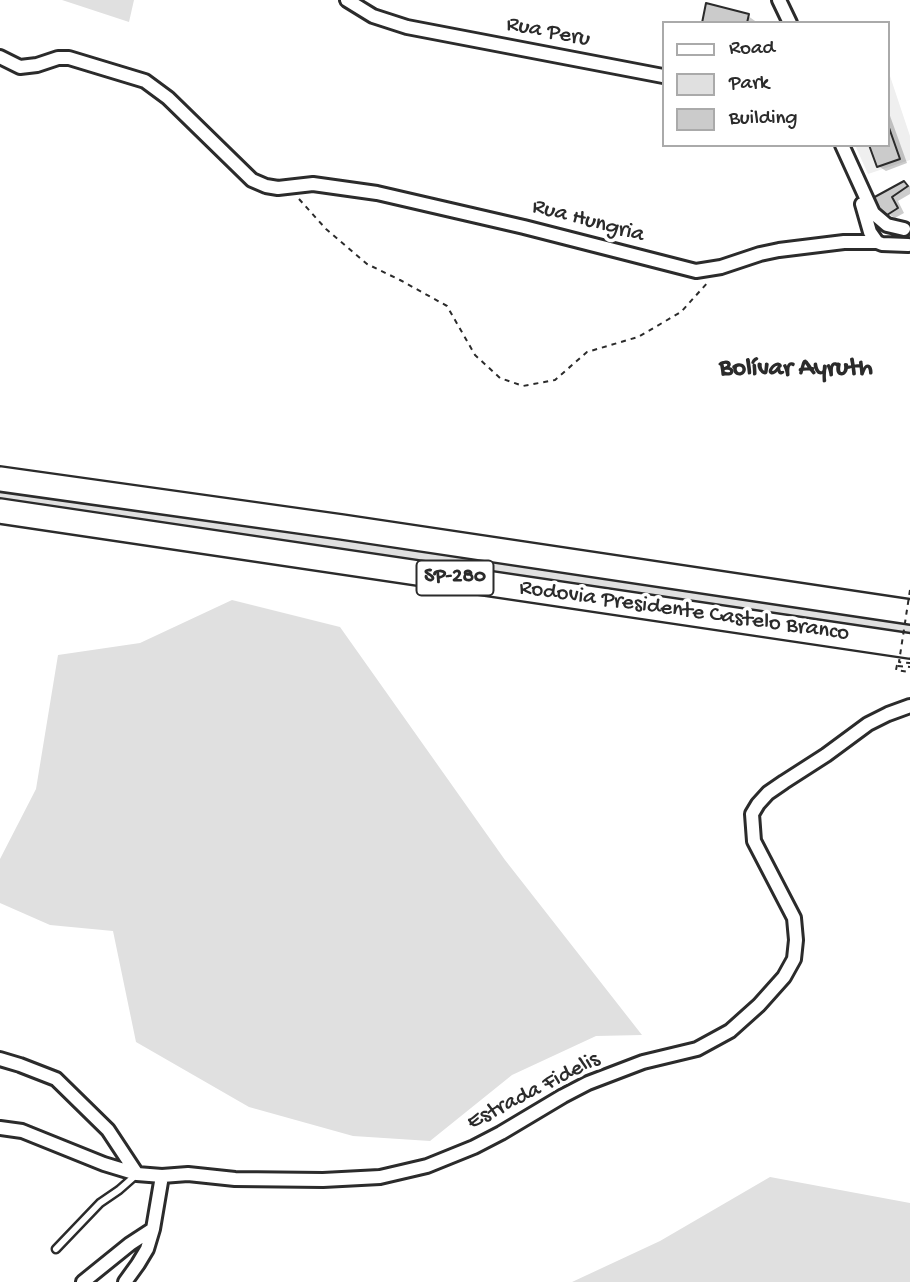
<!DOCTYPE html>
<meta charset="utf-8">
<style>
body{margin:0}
#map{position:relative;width:910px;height:1282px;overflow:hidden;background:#fff;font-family:"Gochi Hand",sans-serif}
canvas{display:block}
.legend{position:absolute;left:662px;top:21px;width:228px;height:126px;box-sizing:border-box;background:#fff;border:2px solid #aaa;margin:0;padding:9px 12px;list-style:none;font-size:21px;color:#2b2b2b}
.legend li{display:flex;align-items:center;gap:14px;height:35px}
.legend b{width:35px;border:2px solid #aaa}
</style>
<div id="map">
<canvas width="910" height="1282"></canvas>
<ul class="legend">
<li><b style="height:9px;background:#fff"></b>Road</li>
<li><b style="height:19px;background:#e0e0e0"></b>Park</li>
<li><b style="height:19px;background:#cbcbcb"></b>Building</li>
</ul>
</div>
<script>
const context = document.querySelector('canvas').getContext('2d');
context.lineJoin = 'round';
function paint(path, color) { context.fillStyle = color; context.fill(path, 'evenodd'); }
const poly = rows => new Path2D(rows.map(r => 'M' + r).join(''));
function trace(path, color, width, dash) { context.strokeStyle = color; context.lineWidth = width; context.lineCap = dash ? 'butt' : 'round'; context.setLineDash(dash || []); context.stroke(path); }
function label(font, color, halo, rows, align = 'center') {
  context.font = font + ' "Gochi Hand",sans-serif'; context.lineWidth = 7; context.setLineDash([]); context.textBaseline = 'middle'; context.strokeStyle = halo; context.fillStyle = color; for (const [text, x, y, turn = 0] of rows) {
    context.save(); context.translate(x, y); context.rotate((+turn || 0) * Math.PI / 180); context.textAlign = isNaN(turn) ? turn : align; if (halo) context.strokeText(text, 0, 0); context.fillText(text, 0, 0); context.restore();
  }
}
const built = poly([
 [887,67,910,136,910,160,868,174,855,145,887,145]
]);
const green = poly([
 [62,0,134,0,129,22],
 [0,488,910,620,910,632,0,503],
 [232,600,340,627,505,860,642,1035,596,1036,512,1075,430,1141,353,1136,249,1107,136,1042,113,931,50,925,0,903,0,859,36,789,58,655,140,643],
 [770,1177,910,1203,910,1282,572,1282,660,1241]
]);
const shadow = poly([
 [748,16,758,23,704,23],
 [887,112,889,113,907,163,886,171,878,166,887,145],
 [904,183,910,186,910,194,898,201,904,213,895,218,883,211,873,199]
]);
const building = poly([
 [706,3,749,14,747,23,702,23,706,3],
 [887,122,900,159,877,167,869,145,887,145,887,122],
 [904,181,908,186,892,197,898,208,887,215,882,212,871,199,904,181]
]);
const path = poly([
 [299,199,326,229,367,264,400,280,447,306,475,355,500,378,523,386,555,380,587,352,638,337,681,312,709,281],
 [897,665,896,670,910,672],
 [898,666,910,667]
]);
const service = poly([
 [56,1249,100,1203,119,1190,136,1175]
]);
const minor = poly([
 [347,0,373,16,407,27,663,76],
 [779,0,790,23],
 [0,57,20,67,37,65,58,58,69,58,145,81,168,98,252,180,266,186,278,188,313,184,377,193,524,227,696,271,721,267,760,254,779,250,844,242,877,242],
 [842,145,873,213,887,225,904,229],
 [862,204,870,232,877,242,882,244,908,245],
 [0,1059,20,1065,56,1079,108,1130,137,1174],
 [0,1128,22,1131,104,1164,137,1174,162,1176,188,1174,235,1179,323,1180,380,1177,427,1166,474,1147,501,1133,563,1096,588,1083,643,1062,697,1049,730,1031,759,1005,784,977,794,959,796,940,794,918,754,841,752,814,758,804,768,793,784,782,826,755,868,724,888,714,910,706],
 [83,1282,130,1244,153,1229],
 [125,1282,138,1264,147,1249,153,1229,162,1176]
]);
const motorway = poly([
 [0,479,342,527,910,612],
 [0,511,910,646]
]);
const pathBridge = poly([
 [910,590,899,662,910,663]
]);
const shields = [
 [455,578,77]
];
const shieldNames = [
 ["SP-280",455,578]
];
const streetNames = [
 ["Rua Peru",548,33,11],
 ["Rua Hungria",588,222,15],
 ["Rodovia Presidente Castelo Branco",684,612,8],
 ["Estrada Fidelis",534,1092,-27]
];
const quarterNames = [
 ["Bolívar Ayruth",796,370]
];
paint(built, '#efefef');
paint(green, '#e0e0e0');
paint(shadow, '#0003');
paint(building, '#cbcbcb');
trace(building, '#2b2b2b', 2);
trace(service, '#2b2b2b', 11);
trace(minor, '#2b2b2b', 18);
trace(motorway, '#2b2b2b', 28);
trace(path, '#2b2b2b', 2, [5, 5]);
trace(service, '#fff', 6);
trace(minor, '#fff', 12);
trace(motorway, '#fff', 23);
trace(pathBridge, '#2b2b2b', 2, [5, 5]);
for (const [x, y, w] of shields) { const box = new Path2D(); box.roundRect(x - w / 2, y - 17.5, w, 35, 5); context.fillStyle = '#fff'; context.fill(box); trace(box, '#2b2b2b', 2); }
label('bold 21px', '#2b2b2b', null, shieldNames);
label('23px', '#2b2b2b', '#fff', streetNames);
label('bold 26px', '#2b2b2b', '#fff', quarterNames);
</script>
